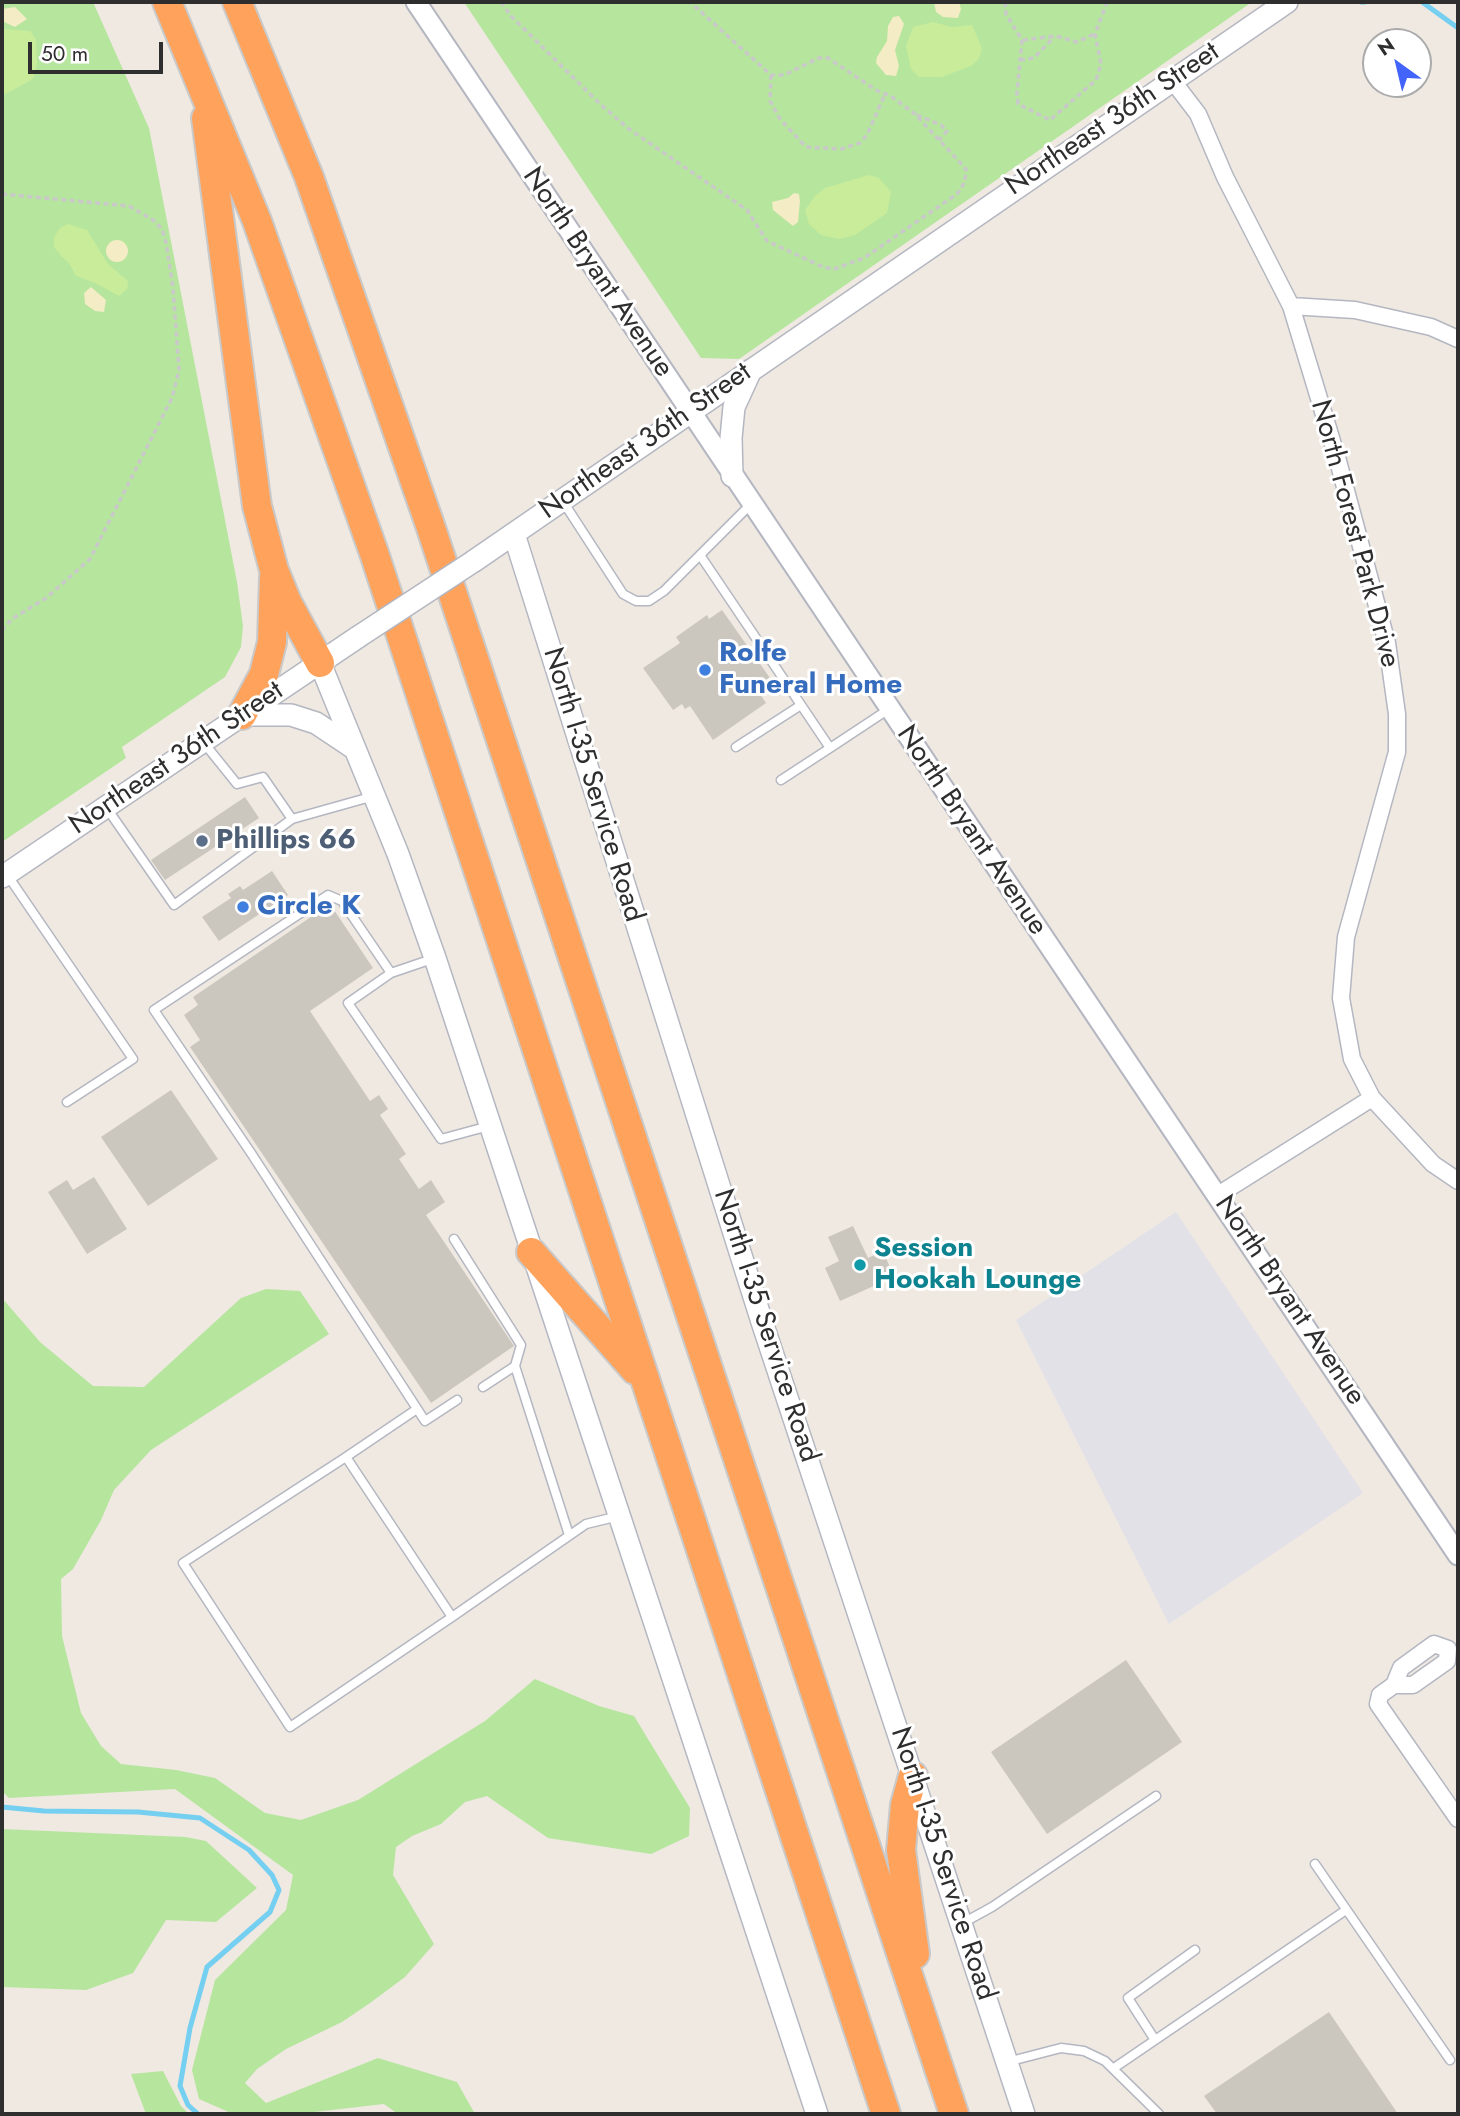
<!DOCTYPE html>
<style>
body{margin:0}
#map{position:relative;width:1460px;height:2116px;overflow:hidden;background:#efe9e1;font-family:Jost,sans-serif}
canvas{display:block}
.frame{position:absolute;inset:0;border:4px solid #2e2e2e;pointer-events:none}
.north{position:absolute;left:1362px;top:28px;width:70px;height:70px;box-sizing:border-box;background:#fff;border:2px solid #ababab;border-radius:50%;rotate:326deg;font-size:19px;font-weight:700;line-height:28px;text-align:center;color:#2e2e2e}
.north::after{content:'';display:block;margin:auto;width:24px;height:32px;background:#4264fb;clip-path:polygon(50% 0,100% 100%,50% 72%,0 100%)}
.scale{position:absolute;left:28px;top:42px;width:135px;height:32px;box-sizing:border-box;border:4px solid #2e2e2e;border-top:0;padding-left:9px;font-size:21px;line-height:24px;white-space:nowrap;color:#2e2e2e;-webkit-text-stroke:5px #fff;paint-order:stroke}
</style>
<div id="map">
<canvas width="1460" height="2116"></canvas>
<div class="frame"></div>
<div class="north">N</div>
<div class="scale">50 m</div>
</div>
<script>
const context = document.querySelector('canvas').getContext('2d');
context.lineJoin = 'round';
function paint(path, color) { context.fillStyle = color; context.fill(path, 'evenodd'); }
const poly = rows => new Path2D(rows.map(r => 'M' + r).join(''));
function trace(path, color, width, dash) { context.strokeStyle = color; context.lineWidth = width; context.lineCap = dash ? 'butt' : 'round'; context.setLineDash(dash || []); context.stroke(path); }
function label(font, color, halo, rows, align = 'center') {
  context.font = font + ' Jost,sans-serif'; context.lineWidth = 6; context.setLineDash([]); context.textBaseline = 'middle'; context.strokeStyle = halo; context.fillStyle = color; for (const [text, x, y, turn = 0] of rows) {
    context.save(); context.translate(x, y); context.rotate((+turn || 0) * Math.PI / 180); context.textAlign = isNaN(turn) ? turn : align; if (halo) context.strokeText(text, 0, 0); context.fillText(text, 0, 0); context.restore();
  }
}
const industrial = poly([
 [1176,1212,1363,1493,1169,1624,1016,1320]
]);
const green = poly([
 [2,2,93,2,149,128,237,582,243,626,241,647,225,677,122,747,126,758,2,842],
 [464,2,1252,2,739,359,701,358],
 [266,1289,300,1291,329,1334,151,1450,114,1490,101,1520,73,1569,61,1579,62,1636,81,1713,101,1746,121,1764,176,1770,215,1778,265,1813,301,1820,358,1800,485,1721,535,1679,599,1706,634,1716,690,1808,689,1836,651,1854,548,1838,487,1796,465,1802,441,1824,412,1836,396,1847,393,1875,434,1944,405,1977,370,2003,342,2022,286,2049,257,2069,245,2083,266,2103,378,2058,457,2082,475,2114,398,2114,384,2104,297,2114,233,2114,199,2099,192,2070,215,1980,286,1910,293,1875,175,1789,9,1798,2,1791,2,1298,40,1342,93,1386,144,1387,241,1298],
 [2,1829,185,1837,206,1841,257,1888,216,1922,166,1920,133,1973,86,1990,2,1987],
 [163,2071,181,2106,189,2114,146,2114,131,2074]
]);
const sand = poly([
 [934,2,959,2,961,9,958,18,943,17,936,12],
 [15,7,27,19,15,27,2,21,2,9],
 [899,16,904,24,895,50,899,66,896,76,886,75,876,63,877,57,887,41,888,26,893,17],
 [794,193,799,194,800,201,798,222,793,226,773,210,772,202,788,198],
 '106 251a11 11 0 1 1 22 0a11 11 0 1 1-22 0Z',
 [91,287,106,300,104,312,95,311,85,304,84,293]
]);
const pitch = poly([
 [933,22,952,27,972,25,982,48,979,59,971,66,942,77,919,77,911,69,906,46,913,27],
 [2,29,30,31,36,39,37,64,33,79,2,96],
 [869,175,879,178,891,192,887,213,855,235,839,239,821,235,809,224,805,210,815,196,825,188],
 [68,224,87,230,108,264,128,281,127,289,119,296,95,283,76,276,69,263,61,256,54,247,54,237,60,228]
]);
const stream = poly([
 [1361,2,1365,2],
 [1422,2,1458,28],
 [2,1807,44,1811,138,1812,200,1818,249,1850,272,1875,279,1890,270,1912,207,1967,190,2028,180,2086,188,2105,198,2114]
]);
const building = poly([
 [722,610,770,678,756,688,766,703,713,740,690,706,685,709,682,704,673,710,643,668,680,643,676,637,707,615,709,619],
 [245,797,259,818,165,880,151,860],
 [272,871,288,895,219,941,202,917,231,898,228,894,240,886,243,890],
 [330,904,373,968,310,1011,370,1101,379,1095,388,1109,380,1115,406,1154,399,1159,419,1189,431,1180,445,1202,426,1215,514,1346,431,1403,190,1047,200,1040,184,1015,198,1005,193,997],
 [171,1090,218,1159,148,1206,101,1137],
 [94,1177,127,1229,87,1254,48,1192,67,1180,73,1190],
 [853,1226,868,1258,883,1251,894,1277,840,1301,825,1268,839,1261,828,1237],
 [1126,1660,1182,1742,1047,1834,991,1752],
 [1329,2012,1398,2114,1217,2114,1204,2096]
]);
const path = poly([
 [501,2,511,16,600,104,629,129,747,210,767,241,823,267,834,269,864,258,957,194,965,182,966,169,915,114,892,97,876,90,828,58,819,58,784,75,771,75,690,2],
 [1005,2,1006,14,1022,40,1017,92,1018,104,1050,120,1096,80,1101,64,1095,34,1107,2],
 [1023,40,1056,36,1077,42,1095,34],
 [1020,60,1034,58,1054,37],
 [771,75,770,101,780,119,806,147,841,149,860,143,867,135,885,94],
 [917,115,941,125,947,131,939,140],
 [2,194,129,206,153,220,162,229,166,242,173,288,179,370,172,398,90,559,46,598,12,619,2,630]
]);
const service = poly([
 [564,503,623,594,636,601,649,601,664,591,751,504],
 [700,555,830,748,889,709],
 [204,743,237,784,263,777,292,819],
 [736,747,801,705],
 [781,780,830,748],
 [106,807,174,905,292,819,374,796],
 [8,876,133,1059,67,1102],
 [435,958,391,973,342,901,328,895,154,1010,251,1153,425,1421,457,1400],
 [391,973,348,1003,441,1139,489,1126],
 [454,1239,521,1345,515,1366,483,1387],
 [515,1366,569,1535],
 [417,1409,346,1457,452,1617,586,1524,619,1516],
 [346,1457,183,1563,290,1727,452,1617],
 [1315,1864,1450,2060],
 [961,1924,992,1907,1156,1796],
 [1155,2040,1128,1998,1195,1950],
 [1007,2062,1061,2048,1084,2051,1105,2061,1159,2114],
 [1114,2068,1346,1910]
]);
const minor = poly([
 [1172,80,1198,114,1225,177,1291,306,1338,461,1387,643,1397,714,1397,752,1346,937,1341,998,1352,1059,1372,1098,1433,1164,1458,1181],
 [1291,306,1355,310,1431,327,1458,339],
 [1218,1195,1372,1098],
 [1448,1649,1434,1644,1401,1668,1394,1685,1380,1695,1378,1704,1458,1819],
 [1394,1685,1413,1685,1447,1661,1448,1649]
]);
const tertiary = poly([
 [416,2,1458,1555]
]);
const secondary = poly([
 [732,476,731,438,734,407,751,370],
 [514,534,762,1322,1024,2114],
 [474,561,1287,2],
 [320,663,398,854,435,958,817,2114],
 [242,715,291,715,316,723,355,749],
 [2,877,358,637]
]);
const motorway = poly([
 [167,2,257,221,374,553,886,2114],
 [237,2,309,177,430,525,954,2114],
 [206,118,257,506,274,570,287,602,320,663],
 [242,715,264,674,272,642,274,577],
 [531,1252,635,1370],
 [913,1776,905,1805,901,1850,915,1954]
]);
const secondaryBridge = poly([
 [358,637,474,561]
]);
const markers = [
 [705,670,7,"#3f7fe0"],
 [202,841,7,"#5c6f8a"],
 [243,907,7,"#3f7fe0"],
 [860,1265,7,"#0f9aa8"]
];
const streetNames = [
 ["Northeast 36th Street",1113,120,-34],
 ["North Bryant Avenue",597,273,56],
 ["Northeast 36th Street",646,442,-35],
 ["North Forest Park Drive",1354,534,75],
 ["Northeast 36th Street",177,759,-34],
 ["North I-35 Service Road",592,785,73],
 ["North Bryant Avenue",971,831,56],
 ["North Bryant Avenue",1289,1301,56],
 ["North I-35 Service Road",765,1326,72],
 ["North I-35 Service Road",942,1864,72]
];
const shopNames = [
 ["Rolfe",719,654],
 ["Funeral Home",719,686],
 ["Circle K",257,907]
];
const serviceNames = [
 ["Phillips 66",216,841]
];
const cultureNames = [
 ["Session",874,1249],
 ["Hookah Lounge",874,1281]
];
paint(industrial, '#e3e1e8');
paint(green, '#b6e59e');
paint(sand, '#f3ecc5');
paint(pitch, '#c9ec9a');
trace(stream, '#75cff0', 5);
paint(building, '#cbc7bf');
trace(service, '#b4b7c1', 11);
trace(minor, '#b4b7c1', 19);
trace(tertiary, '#b4b7c1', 23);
trace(secondary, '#b4b7c1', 24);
trace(motorway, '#c9c9c9', 32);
trace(path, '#c9c9c9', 3.5, [5, 3.5]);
trace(service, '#fff', 8);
trace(minor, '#fff', 16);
trace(tertiary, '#fff', 19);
trace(secondary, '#fff', 21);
trace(motorway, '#ffa35c', 28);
trace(secondaryBridge, '#b4b7c1', 24, []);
trace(secondaryBridge, '#fff', 21);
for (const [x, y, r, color] of markers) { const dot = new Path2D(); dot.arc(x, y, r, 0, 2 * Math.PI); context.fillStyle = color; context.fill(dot); trace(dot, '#fff', 2.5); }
label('28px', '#2e2e2e', '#fff', streetNames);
label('bold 28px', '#366cbe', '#fff', shopNames, 'left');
label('bold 28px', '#4e5e75', '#fff', serviceNames, 'left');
label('bold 28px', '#0d838f', '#fff', cultureNames, 'left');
</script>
